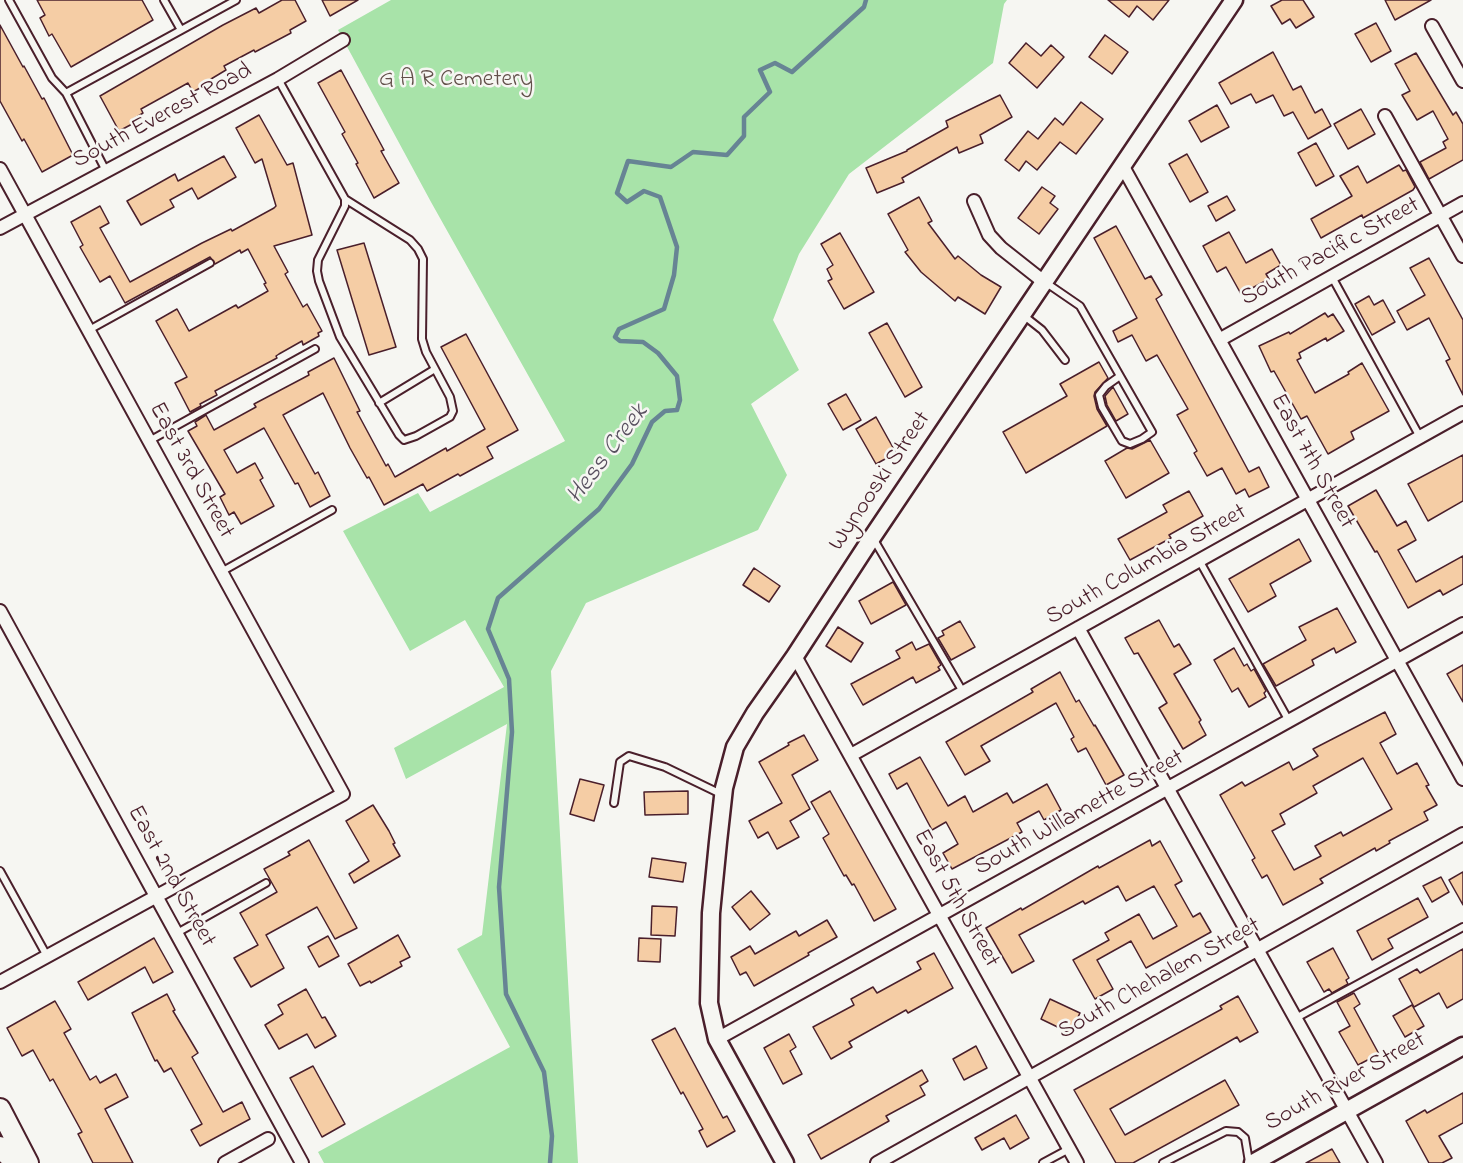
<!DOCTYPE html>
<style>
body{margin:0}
canvas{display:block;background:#f6f6f2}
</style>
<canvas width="1463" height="1163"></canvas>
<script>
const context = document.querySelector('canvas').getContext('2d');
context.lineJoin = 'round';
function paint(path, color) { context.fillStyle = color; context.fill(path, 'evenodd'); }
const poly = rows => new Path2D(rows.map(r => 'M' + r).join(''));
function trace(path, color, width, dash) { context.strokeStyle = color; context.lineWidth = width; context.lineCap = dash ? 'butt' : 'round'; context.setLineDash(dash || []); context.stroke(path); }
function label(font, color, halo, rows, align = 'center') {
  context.font = font + ' "Indie Flower",sans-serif'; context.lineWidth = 5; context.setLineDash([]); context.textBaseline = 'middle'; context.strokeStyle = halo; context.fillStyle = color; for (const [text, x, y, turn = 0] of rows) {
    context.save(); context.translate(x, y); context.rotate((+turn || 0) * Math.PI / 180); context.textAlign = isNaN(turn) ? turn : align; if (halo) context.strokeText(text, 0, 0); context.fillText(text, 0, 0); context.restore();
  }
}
const green = poly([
 [391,0,1007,0,1004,4,993,63,849,174,799,254,773,320,799,370,751,404,787,475,758,530,586,603,551,671,578,1163,324,1163,318,1152,510,1047,457,949,482,935,507,724,406,779,394,748,504,687,465,620,410,651,343,531,418,493,430,512,565,441,431,202,338,30]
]);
const stream = poly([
 [550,1163,552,1136,544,1072,506,994,499,887,512,732,509,679,488,629,498,598,599,509,632,464,652,422,665,411,677,410,680,400,677,376,658,353,643,342,620,341,615,337,619,329,664,309,674,275,677,247,660,197,644,191,627,202,617,193,628,161,671,167,693,152,727,155,744,136,744,117,770,92,760,70,775,63,792,72,864,7,866,0]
]);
const building = poly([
 [37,0,142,0,153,20,71,67,52,34,49,36,40,18,45,15,37,0],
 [282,0,295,0,306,21,290,30,291,33,255,52,254,50,224,66,226,70,211,79,212,81,193,92,188,83,141,109,143,113,132,120,134,123,119,131,100,96,223,25,256,8,259,13,282,0],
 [322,0,358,0,330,16,322,0],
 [1108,0,1169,0,1153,20,1137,6,1129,17,1108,0],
 [1282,0,1303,0,1314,17,1296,28,1290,19,1282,24,1271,6,1282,0],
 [1385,0,1431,0,1395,20,1385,0],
 [1376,23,1391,51,1371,62,1355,34,1376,23],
 [0,25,23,67,24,66,42,99,44,98,73,155,42,172,24,139,22,141,0,101,0,25],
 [1105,35,1128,52,1112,74,1089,57,1105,35],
 [1026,43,1041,56,1051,45,1064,57,1037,88,1009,63,1026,43],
 [1273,52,1293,90,1301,86,1315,113,1322,109,1331,126,1308,139,1293,112,1284,116,1273,95,1256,103,1251,94,1231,104,1219,83,1273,52],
 [1416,53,1453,115,1456,112,1463,124,1463,160,1429,179,1420,162,1446,148,1443,142,1448,139,1433,111,1417,120,1402,95,1410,91,1395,64,1416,53],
 [341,70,384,150,381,151,399,183,374,198,356,164,358,163,342,134,345,132,318,83,341,70],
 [1000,95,1012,117,980,135,983,143,959,153,957,147,902,178,904,182,877,193,866,168,907,151,907,150,948,127,946,121,1000,95],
 [1081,102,1103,119,1076,154,1060,142,1037,170,1026,161,1019,171,1005,160,1028,131,1038,139,1055,118,1063,125,1081,102],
 [1217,105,1229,127,1201,142,1189,121,1217,105],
 [1361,109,1375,134,1348,149,1334,124,1361,109],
 [259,115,287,165,293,163,312,235,274,246,288,272,285,274,303,307,307,304,322,331,318,333,319,336,303,345,302,341,279,354,276,356,277,358,215,391,217,395,200,404,201,406,190,412,175,383,187,377,156,321,177,309,189,331,236,305,238,308,268,291,264,284,266,283,248,249,241,253,240,250,215,264,210,257,125,303,110,276,100,282,80,247,83,245,71,222,100,206,109,223,100,228,130,282,202,243,231,229,232,231,274,208,276,206,262,159,255,163,236,128,259,115],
 [1316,143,1334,176,1316,186,1298,153,1316,143],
 [1187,154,1208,192,1190,202,1169,164,1187,154],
 [224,156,236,177,198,199,192,188,170,200,174,207,141,225,127,201,175,174,178,181,224,156],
 [1399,165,1403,171,1406,170,1415,187,1413,190,1363,218,1362,215,1321,238,1311,219,1352,196,1340,176,1358,166,1367,183,1399,165],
 [1042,187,1055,196,1050,203,1058,209,1039,234,1018,218,1042,187],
 [1227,196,1235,210,1216,221,1208,206,1227,196],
 [919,197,932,221,928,223,955,259,958,256,981,275,1001,287,985,314,958,297,955,301,921,272,905,252,908,250,888,214,919,197],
 [1116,226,1145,279,1151,276,1162,295,1156,299,1249,472,1259,467,1269,487,1249,497,1245,489,1236,494,1222,468,1207,476,1194,453,1197,451,1177,415,1188,409,1157,355,1146,361,1132,335,1118,342,1113,331,1137,318,1094,238,1116,226],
 [1229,232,1246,263,1272,249,1281,265,1266,274,1269,279,1241,294,1226,267,1217,272,1203,246,1229,232],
 [840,233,874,292,844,309,828,281,832,279,827,269,833,265,821,244,840,233],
 [364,243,396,347,369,355,337,250,364,243],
 [1429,258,1463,320,1463,395,1446,361,1450,359,1429,318,1407,330,1397,311,1425,295,1410,268,1429,258],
 [1369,296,1374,305,1383,300,1395,322,1372,335,1355,304,1369,296],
 [1325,313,1328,317,1333,314,1344,331,1327,341,1326,338,1299,353,1301,358,1297,360,1315,393,1349,374,1348,372,1362,363,1389,411,1351,432,1354,439,1328,454,1307,416,1301,419,1274,371,1271,372,1259,346,1289,332,1290,334,1325,313],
 [887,323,922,387,905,397,869,333,887,323],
 [466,334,518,430,487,447,493,458,460,476,458,474,427,491,423,484,384,505,369,477,367,478,350,448,323,393,283,415,315,474,318,472,330,496,310,507,298,483,295,484,264,428,224,450,237,473,255,463,263,478,260,480,274,506,241,524,234,512,229,515,220,497,225,494,188,431,197,426,195,422,206,415,214,430,256,407,254,404,309,375,308,372,334,358,360,411,357,412,386,466,388,464,395,477,446,448,447,451,485,429,441,347,466,334],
 [1099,362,1108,378,1095,392,1094,396,1097,409,1107,426,1026,473,1003,432,1067,396,1060,384,1099,362],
 [1113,387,1128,414,1116,421,1107,405,1105,396,1113,387],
 [846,394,861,420,843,430,828,404,846,394],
 [876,417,896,453,876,464,856,429,876,417],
 [1150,440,1169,473,1126,498,1105,461,1127,448,1132,449,1150,440],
 [1463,455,1463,501,1428,521,1408,484,1463,455],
 [1376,490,1397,526,1406,521,1416,540,1398,550,1416,582,1463,556,1463,584,1443,595,1440,590,1408,608,1377,551,1375,552,1348,506,1376,490],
 [1189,491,1203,516,1169,535,1171,538,1130,560,1118,539,1167,512,1163,505,1189,491],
 [1299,539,1311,561,1270,584,1276,596,1248,612,1229,579,1299,539],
 [754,568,780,586,769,602,743,585,754,568],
 [893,582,906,605,871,624,859,601,893,582],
 [1337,608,1356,642,1336,653,1334,648,1312,660,1314,665,1276,686,1263,664,1306,640,1299,627,1337,608],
 [1159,620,1174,647,1179,644,1191,664,1174,674,1201,720,1199,722,1206,735,1183,749,1159,708,1167,703,1138,653,1134,654,1125,638,1159,620],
 [960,621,975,647,951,660,938,638,944,635,942,631,960,621],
 [838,627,863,643,851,662,826,646,838,627],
 [912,642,916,650,929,644,941,665,938,667,940,670,916,683,913,677,863,705,851,684,900,658,896,651,912,642],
 [1234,648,1244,666,1247,664,1251,671,1254,669,1266,691,1264,693,1266,697,1249,707,1238,688,1232,692,1214,660,1234,648],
 [1463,665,1463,702,1447,674,1463,665],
 [1060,672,1076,702,1079,700,1094,726,1095,725,1124,775,1106,785,1086,748,1078,752,1071,739,1074,737,1056,703,981,746,990,761,965,775,946,742,1033,692,1031,689,1060,672],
 [1385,712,1396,734,1380,743,1397,774,1417,763,1429,785,1426,786,1437,805,1424,812,1428,820,1389,841,1390,843,1376,851,1375,848,1320,879,1323,883,1283,905,1267,875,1262,878,1252,860,1255,858,1220,795,1242,782,1245,786,1289,762,1293,770,1318,756,1313,749,1385,712],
 [1363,758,1392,809,1343,836,1341,832,1315,846,1321,856,1294,870,1272,831,1285,824,1280,814,1317,793,1313,786,1363,758],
 [804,735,818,760,792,775,810,809,790,821,799,837,777,849,768,832,758,838,749,821,782,803,759,762,789,745,788,743,804,735],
 [920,757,948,806,965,796,973,812,1007,793,1013,803,1047,784,1061,810,1044,820,1039,811,1017,823,1022,832,952,869,943,853,958,844,946,822,932,830,907,783,897,789,889,774,920,757],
 [580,779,604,785,594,821,570,814,580,779],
 [688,791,688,814,645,815,644,792,688,791],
 [830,791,896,909,874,921,854,884,852,885,846,875,844,876,823,838,829,834,811,802,830,791],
 [373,805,389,831,395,843,393,844,400,856,354,883,349,874,369,861,346,821,373,805],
 [309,840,357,928,335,939,317,907,266,935,284,968,251,987,234,958,258,945,240,913,277,892,264,869,290,855,288,852,309,840],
 [1150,840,1152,846,1160,841,1182,881,1175,885,1193,917,1200,913,1211,932,1146,968,1131,941,1097,960,1113,989,1095,999,1073,960,1109,940,1105,933,1139,914,1153,939,1177,926,1154,886,1126,901,1118,886,1085,904,1083,901,1019,935,1034,961,1012,973,986,928,1021,908,1022,910,1098,866,1099,868,1150,840],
 [652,858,686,863,683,882,649,877,652,858],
 [1463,872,1463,905,1449,880,1463,872],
 [1441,877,1449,892,1432,902,1423,886,1441,877],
 [751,891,770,914,750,930,732,907,751,891],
 [1418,898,1428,917,1388,939,1393,948,1372,960,1357,931,1418,898],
 [652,906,677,907,675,936,651,935,652,906],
 [827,920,837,937,808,953,809,955,754,986,746,972,740,975,731,957,750,946,755,954,796,931,799,936,827,920],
 [398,935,410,957,400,962,402,966,371,983,370,981,360,986,348,964,398,935],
 [328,936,339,956,319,967,308,947,328,936],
 [154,938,173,972,153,983,145,967,88,1000,78,982,154,938],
 [639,938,661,939,660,962,638,961,639,938],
 [1333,948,1349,978,1346,980,1348,984,1332,993,1329,989,1324,992,1307,962,1333,948],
 [1463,949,1463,999,1447,1008,1439,993,1414,1007,1399,979,1417,969,1420,973,1463,949],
 [934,953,953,988,908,1013,906,1010,849,1042,852,1047,831,1059,813,1027,854,1005,851,999,873,987,877,993,921,969,917,962,934,953],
 [306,989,322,1018,325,1017,336,1036,315,1048,307,1034,279,1049,265,1025,283,1014,278,1005,306,989],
 [1354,993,1360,1004,1354,1008,1379,1054,1358,1065,1339,1032,1350,1026,1337,1002,1354,993],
 [167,994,175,1010,173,1011,198,1053,192,1057,223,1112,242,1102,250,1119,200,1146,191,1130,202,1124,171,1068,164,1072,157,1060,155,1061,132,1013,167,994],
 [1238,996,1258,1032,1240,1042,1237,1037,1110,1109,1125,1135,1225,1080,1239,1105,1133,1163,1116,1163,1074,1090,1222,1009,1220,1006,1238,996],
 [1050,999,1080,1013,1070,1033,1041,1019,1050,999],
 [55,1001,71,1029,64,1033,90,1080,96,1076,100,1083,116,1074,128,1097,105,1109,133,1163,93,1163,78,1134,82,1132,53,1079,50,1081,33,1050,22,1056,7,1028,55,1001],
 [1412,1005,1424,1026,1405,1037,1393,1016,1412,1005],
 [675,1028,723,1118,727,1116,735,1131,707,1147,699,1131,703,1129,683,1092,681,1094,652,1040,675,1028],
 [789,1034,796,1047,790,1051,802,1074,783,1084,764,1048,789,1034],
 [976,1046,987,1068,964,1080,953,1059,976,1046],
 [313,1066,345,1124,322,1137,290,1078,313,1066],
 [922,1070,928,1081,920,1086,925,1095,886,1116,889,1121,821,1159,808,1135,922,1070],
 [1463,1093,1463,1123,1439,1136,1452,1158,1442,1163,1429,1163,1406,1121,1425,1110,1427,1113,1463,1093],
 [1016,1115,1029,1138,1010,1149,1004,1138,982,1150,975,1138,1016,1115],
 [1332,1149,1340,1163,1306,1163,1332,1149]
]);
const lane = poly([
 [9,0,52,78,66,93,106,171],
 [164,0,181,30],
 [278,79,345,199,345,206,318,260,317,271,319,281,340,337,399,435,404,440,416,436,450,417,453,411,450,397,426,352,422,339,423,259,418,249,410,240,345,199],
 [66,93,236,0],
 [1332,277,1420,437],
 [1045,282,1080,306,1152,432,1142,439,1130,444,1122,441,1102,407,1099,395,1106,386,1120,376],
 [1023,315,1042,330,1065,360],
 [89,330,210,263],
 [379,403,435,369],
 [149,441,315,349],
 [873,538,963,692],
 [1199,560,1289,721],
 [221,572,332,510],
 [614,803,620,762,629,756,665,767,723,795],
 [0,871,47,956],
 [177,933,266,883],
 [1296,1018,1463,927],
 [1043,1163,1069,1149],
 [1163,1163,1226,1131,1238,1132,1245,1138,1249,1162]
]);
const street = poly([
 [1432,26,1463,81],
 [1385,116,1463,256],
 [1122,165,1463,779],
 [0,169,343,794,0,982],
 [974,201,989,235,1001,248,1044,282],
 [0,228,278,79,343,40],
 [1219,340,1463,203],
 [0,611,302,1163],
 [1078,628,1376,1163],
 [795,656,1077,1163],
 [851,755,1463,413],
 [717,1039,1463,624],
 [225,1163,268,1139],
 [877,1163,1463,834]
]);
const secondary = poly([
 [785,1163,717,1039,709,1003,711,913,718,842,724,788,735,747,755,713,795,656,873,536,1234,0],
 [1253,1163,1463,1046]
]);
const primary = poly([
 [0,1109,28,1163],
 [0,1147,16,1163]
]);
const parkNames = [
 ["G A R Cemetery",456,81]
];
const streetNames = [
 ["South Everest Road",163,117,-28],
 ["South Pacific Street",1331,253,-29],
 ["East 7th Street",1311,462,61],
 ["East 3rd Street",190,471,61],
 ["Wynooski Street",881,482,-56],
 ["South Columbia Street",1147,566,-29],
 ["South Willamette Street",1080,814,-29],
 ["East 2nd Street",170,877,61],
 ["East 5th Street",955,899,61],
 ["South Chehalem Street",1160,980,-29],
 ["South River Street",1346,1083,-29]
];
const waterNames = [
 ["Hess Creek",609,455,-53]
];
paint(green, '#a8e3a9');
trace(stream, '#678494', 4.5);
paint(building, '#f5cda5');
trace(building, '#4a1f2b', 1.5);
trace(lane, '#4a1f2b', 10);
trace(street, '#4a1f2b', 16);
trace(secondary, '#4a1f2b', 21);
trace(primary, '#4a1f2b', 24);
trace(lane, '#f6f6f2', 6);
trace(street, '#f6f6f2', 12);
trace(secondary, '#f6f6f2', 16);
trace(primary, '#f6f6f2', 20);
label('24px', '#62504a', '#f6f6f2', parkNames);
label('24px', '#4a1f2b', '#f6f6f2', streetNames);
label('italic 26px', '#595160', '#f6f6f2', waterNames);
</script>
